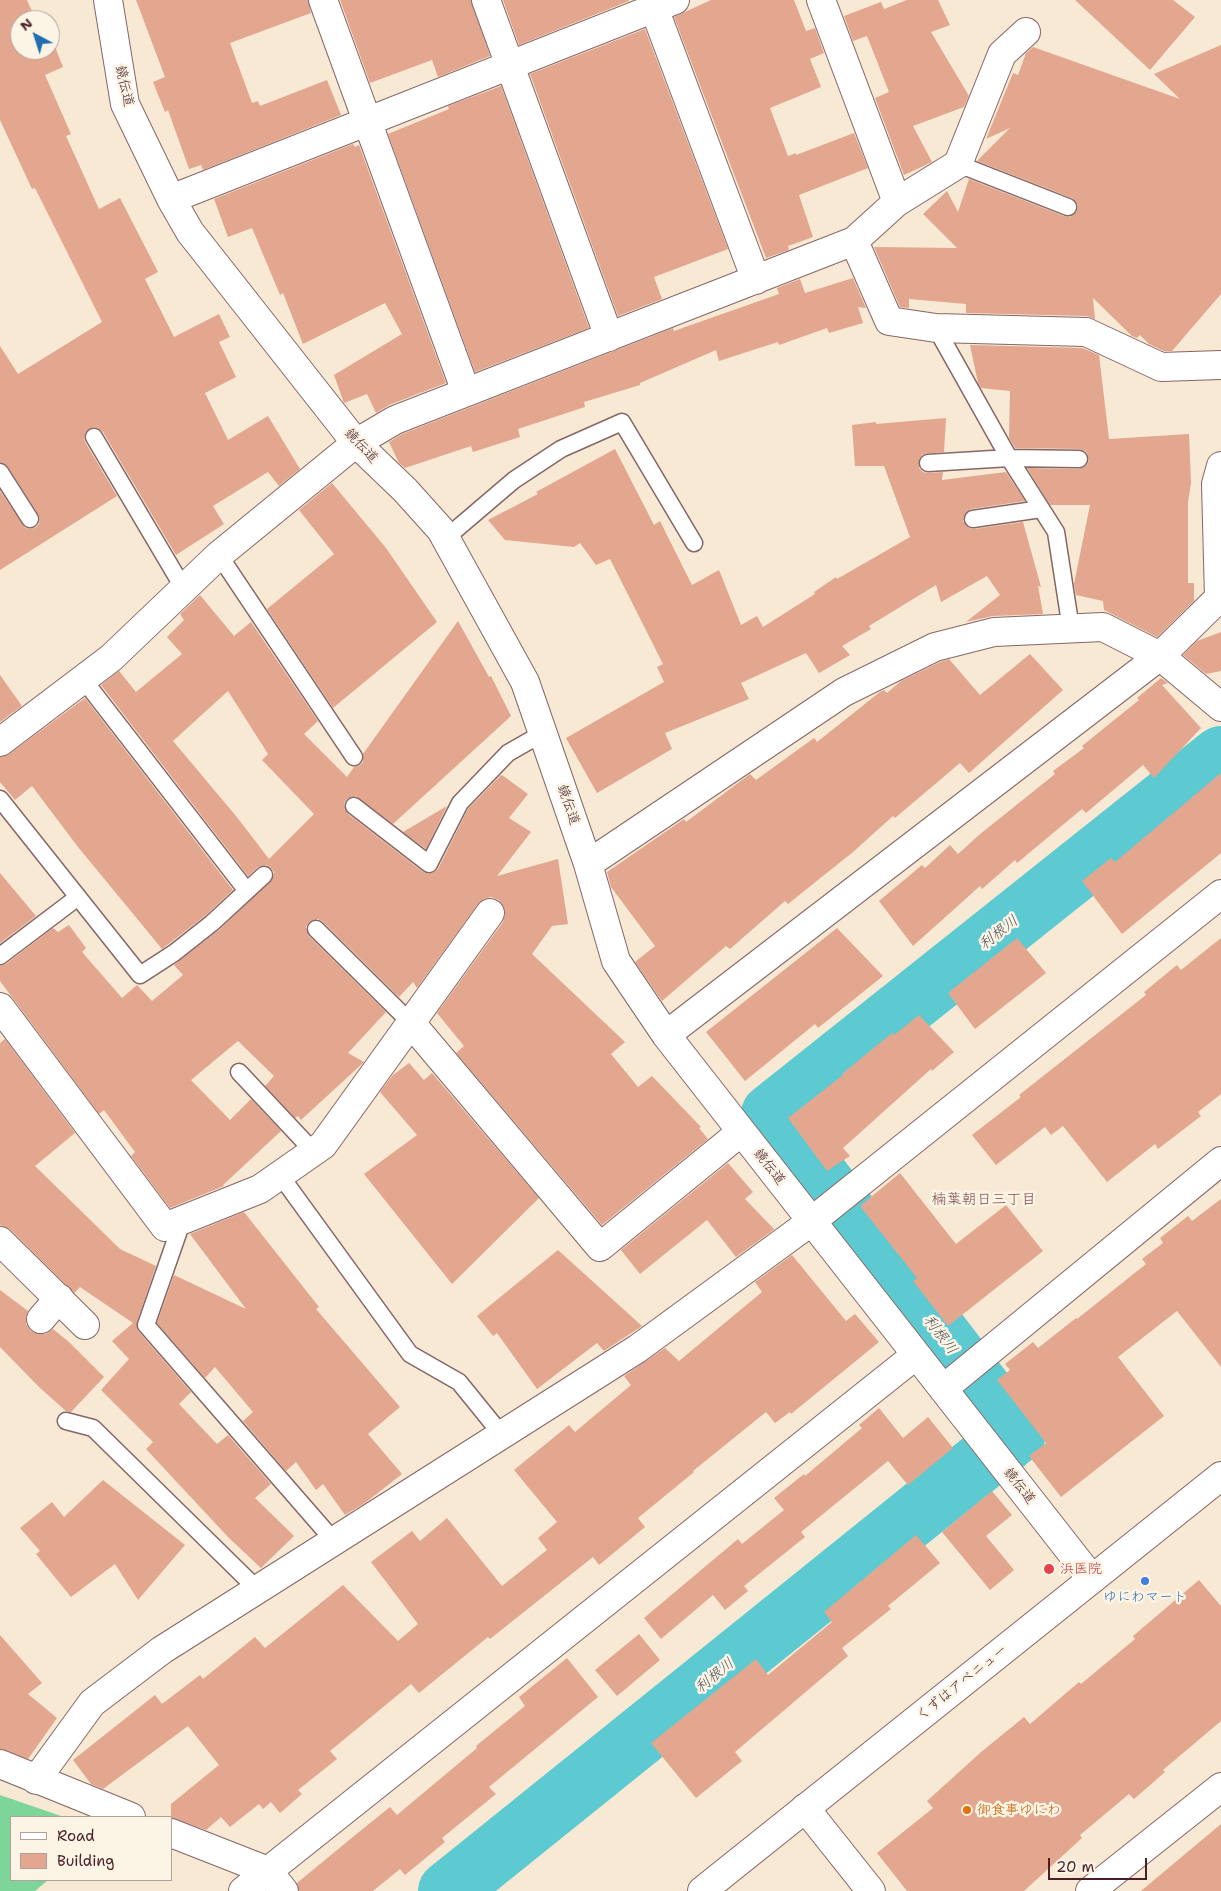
<!DOCTYPE html>
<meta charset="utf-8">
<style>
body{margin:0}
#map{position:relative;width:1221px;height:1891px;overflow:hidden;background:#f7e9d3;font-family:"Shantell Sans",sans-serif}
canvas{display:block}
.legend{position:absolute;left:10px;top:1816px;width:162px;height:65px;box-sizing:border-box;background:#fcf5e5;border:1px solid #b59f9b;margin:0;padding:6px 9px;list-style:none;font-size:15px;color:#4a1f2b}
.legend li{display:flex;align-items:center;gap:10px;height:25px}
.legend b{width:25px;border:1px solid #b59f9b}
.north{position:absolute;left:10px;top:10px;width:50px;height:50px;box-sizing:border-box;background:#fcf5e5;border:1px solid #b59f9b;border-radius:50%;rotate:320deg;font-size:14px;font-weight:700;line-height:20px;text-align:center;color:#4a1f2b}
.north::after{content:'';display:block;margin:auto;width:18px;height:22px;background:#1f6fb2;clip-path:polygon(50% 0,100% 100%,50% 72%,0 100%)}
.scale{position:absolute;left:1048px;top:1858px;width:99px;height:22px;box-sizing:border-box;border:2px solid #4a1f2b;border-top:0;padding-left:6px;font-size:15px;line-height:18px;white-space:nowrap;color:#4a1f2b;-webkit-text-stroke:4px #fcf5e5;paint-order:stroke}
</style>
<div id="map">
<canvas width="1221" height="1891"></canvas>
<ul class="legend">
<li><b style="height:6px;background:#fff"></b>Road</li>
<li><b style="height:14px;background:#e3a68f"></b>Building</li>
</ul>
<div class="north">N</div>
<div class="scale">20 m</div>
</div>
<script>
const context = document.querySelector('canvas').getContext('2d');
context.lineJoin = 'round';
function paint(path, color) { context.fillStyle = color; context.fill(path, 'evenodd'); }
const poly = rows => new Path2D(rows.map(r => 'M' + r).join(''));
function trace(path, color, width, dash) { context.strokeStyle = color; context.lineWidth = width; context.lineCap = dash ? 'butt' : 'round'; context.setLineDash(dash || []); context.stroke(path); }
function label(font, color, halo, rows, align = 'center') {
  context.font = font + ' "Shantell Sans","Klee One",sans-serif'; context.lineWidth = 5; context.setLineDash([]); context.textBaseline = 'middle'; context.strokeStyle = halo; context.fillStyle = color; for (const [text, x, y, turn = 0] of rows) {
    context.save(); context.translate(x, y); context.rotate((+turn || 0) * Math.PI / 180); context.textAlign = isNaN(turn) ? turn : align; if (halo) context.strokeText(text, 0, 0); context.fillText(text, 0, 0); context.restore();
  }
}
const green = poly([
 [0,1795,64,1817,11,1817,11,1880,48,1880,35,1891,0,1891]
]);
const river = poly([
 [448,1891,1016,1434,771,1114,1221,756]
]);
const building = poly([
 [0,0,27,0,36,20,20,20,20,50,50,50,50,40,52,39,63,67,45,75,71,134,66,136,99,209,120,198,158,272,145,279,174,337,219,314,230,337,219,342,236,377,205,393,228,440,268,416,300,469,279,486,268,472,213,506,224,524,176,555,103,432,98,428,93,427,86,432,84,437,85,442,117,496,0,570,0,491,25,528,30,529,35,528,39,524,40,519,38,514,8,467,0,462,0,346,18,374,102,322,35,188,32,189,0,120],
 [136,0,308,0,311,13,230,43,252,103,258,101,260,106,327,80,341,115,203,170,201,165,189,169,168,110,165,112,153,82,165,77],
 [340,0,471,0,490,56,438,77,432,60,370,83],
 [503,0,629,0,629,1,519,45],
 [711,0,794,0,806,31,815,28,824,53,810,59,821,87,770,108,788,156,796,153,796,155,854,133,868,168,799,195,813,237,788,246,789,250,766,258,674,17],
 [907,0,938,0,950,25,931,32,969,96,964,107,913,126,932,162,904,175,875,98,889,92,867,36,853,41,844,16,881,2,884,9],
 [1075,0,1173,0,1195,17,1150,70],
 [645,29,728,249,654,277,662,299,618,316,530,74],
 [1221,45,1221,294,1172,351,1164,351,1149,344,1140,335,1137,338,1132,336,1093,298,1095,319,1086,316,966,313,966,304,909,299,909,308,900,307,874,247,957,248,923,214,947,191,958,212,969,179,1064,216,1070,217,1077,211,1078,205,1072,198,977,161,1010,128,986,139,1013,73,1018,75,1026,53,1033,47,1180,99,1154,74],
 [501,86,589,328,475,372,388,134,449,109,448,106],
 [353,144,355,147,359,145,446,383,389,405,376,413,367,394,344,403,334,375,402,334,385,303,303,344,283,293,280,295,252,228,228,237,214,199],
 [853,278,866,308,858,307,863,323,829,333,827,328,779,345,778,342,719,361,716,350,640,383,640,385,584,402,585,407,518,429,520,437,473,452,471,446,405,468,399,463,389,442,402,434,673,328,674,331,779,294,777,288,800,279,805,293],
 [970,345,1082,348,1099,355,1109,439,1189,434,1191,483,1188,502,1188,583,1194,583,1194,601,1157,637,1104,610,1103,601,1076,595,1074,584,1090,505,1050,505,1027,468,1079,469,1087,465,1089,460,1088,455,1085,451,1079,449,1015,448,1009,438,1010,391,981,388,978,383],
 [946,418,944,452,923,454,919,459,919,468,923,472,928,473,943,472,942,480,1006,472,1025,501,971,509,964,515,963,521,969,528,974,529,1023,522,1041,587,1038,586,1043,614,993,616,966,622,1000,595,987,576,941,602,936,585,869,626,871,629,842,646,850,655,819,673,806,653,741,683,749,699,665,733,672,749,597,793,566,738,664,682,657,667,663,664,610,559,596,565,580,543,574,547,505,540,488,520,538,494,536,492,615,449,654,525,660,521,692,585,719,570,741,625,757,616,763,627,815,594,814,592,836,577,837,579,910,537,884,466,855,466,852,425,876,422,876,424],
 [332,483,386,548,437,622,333,708,267,609,334,554,299,510],
 [200,595,234,636,251,622,318,721,304,734,347,777,354,767,359,766,363,762,363,754,458,621,489,677,491,676,511,716,393,824,356,796,351,797,346,800,344,804,345,809,348,814,423,872,429,874,434,872,438,869,468,809,500,776,502,775,528,794,509,818,531,832,497,876,558,859,568,924,552,926,532,954,625,1042,611,1054,638,1087,652,1076,701,1127,699,1128,708,1139,602,1225,456,1053,464,1046,437,1013,503,922,505,915,504,907,499,900,491,897,484,899,478,904,417,988,413,982,399,997,323,922,318,919,309,922,306,927,309,936,386,1012,348,1053,364,1062,301,1120,298,1116,295,1118,265,1086,274,1076,238,1041,191,1080,230,1120,251,1099,281,1131,223,1185,224,1186,170,1208,131,1156,135,1152,104,1110,99,1114,0,981,0,966,6,964,53,928,58,932,69,925,86,948,82,952,122,998,137,985,152,1001,183,975,174,965,219,930,273,878,274,872,271,868,266,865,258,867,248,876,101,685,119,671,136,692,182,654,167,637,184,620,180,614],
 [228,691,268,754,262,760,314,814,269,859,236,816,173,741],
 [1221,632,1221,671,1206,674,1183,655,1197,641],
 [1030,654,1063,690,969,773,960,763,895,818,893,816,853,852,788,904,785,901,730,949,726,946,662,1001,635,962,655,946,611,887,607,872,684,819,686,822,750,774,756,780,814,738,817,742,880,692,884,690,887,693,901,681,940,662,949,659,980,695],
 [0,675,22,706,0,722],
 [1161,678,1168,683,1162,685,1201,728,1154,778,1143,765,1086,813,1082,809,1017,863,1015,860,982,889,980,886,913,946,879,901,922,865,925,868,950,845,958,854,979,835,1055,774,1053,771,1084,748,1082,746,1139,700,1137,698],
 [85,698,233,890,206,915,162,949,78,847,32,786,15,800,0,782,0,757,9,754],
 [1221,773,1221,853,1122,934,1082,881,1111,858,1115,862],
 [447,806,426,849,403,832],
 [0,873,36,916,0,943],
 [837,928,883,976,818,1028,815,1024,745,1081,706,1032],
 [1017,938,1046,973,975,1029,948,993],
 [1221,938,1221,1094,1198,1112,1201,1116,1158,1149,1155,1144,1107,1182,1063,1126,1051,1135,1045,1127,996,1165,972,1135,1021,1097,1019,1095,1146,995,1144,992,1177,965,1181,970],
 [919,1015,954,1052,932,1071,931,1069,843,1148,850,1156,827,1171,788,1118,843,1075,842,1074,892,1033,894,1035],
 [5,1039,75,1133,35,1166,120,1249,156,1266,137,1322,138,1331,191,1392,179,1404,217,1444,228,1435,271,1484,255,1498,294,1536,261,1568,228,1537,146,1449,153,1442,101,1390,129,1359,112,1341,133,1323,80,1287,74,1293,11,1230,0,1225,0,1043],
 [409,1063,424,1080,432,1073,539,1198,452,1284,364,1174,417,1135,380,1092,393,1075],
 [728,1163,753,1192,745,1199,774,1229,772,1231,736,1257,707,1220,640,1274,621,1250],
 [900,1173,956,1244,1006,1205,1043,1251,948,1326,913,1281,917,1278,860,1206],
 [1221,1199,1221,1367,1177,1311,1118,1357,1164,1416,1061,1497,1029,1456,1046,1443,997,1380,1010,1370,1005,1364,1033,1342,1038,1348,1076,1318,1077,1319,1146,1264,1142,1259,1163,1243,1160,1238,1188,1216,1192,1221],
 [244,1212,319,1307,316,1309,400,1407,368,1434,402,1474,365,1503,345,1515,323,1484,316,1490,296,1462,286,1471,243,1421,253,1412,215,1367,205,1378,157,1323,174,1275,246,1309,190,1234],
 [558,1250,642,1326,604,1351,597,1343,537,1389,497,1333,493,1336,477,1316],
 [792,1255,846,1321,855,1314,879,1342,791,1414,790,1412,775,1423,766,1412,693,1471,694,1472,638,1518,645,1527,599,1565,593,1557,490,1639,488,1637,419,1693,411,1684,330,1751,337,1759,298,1790,302,1794,280,1813,271,1802,263,1809,259,1804,230,1827,221,1817,206,1830,171,1818,171,1804,219,1765,188,1726,103,1789,91,1784,73,1760,155,1695,162,1704,200,1675,203,1679,255,1637,265,1648,343,1585,398,1641,418,1624,371,1562,412,1531,420,1541,447,1518,502,1586,547,1550,538,1538,557,1522,514,1470,569,1425,575,1432,631,1385,624,1376,665,1348,679,1361,762,1292,755,1282],
 [0,1290,28,1311,26,1317,26,1324,31,1331,39,1334,46,1334,53,1329,69,1342,104,1377,71,1412,66,1411,40,1388,0,1347],
 [879,1408,903,1438,928,1417,953,1448,908,1485,888,1461,801,1532,805,1537,744,1586,748,1591,725,1610,713,1595,661,1639,644,1618,738,1539,742,1544,784,1510,774,1498,804,1474,805,1476,862,1428,859,1425],
 [103,1480,185,1545,138,1600,115,1564,71,1597,36,1554,40,1551,20,1528,52,1502,64,1517],
 [992,1491,1012,1515,986,1536,1014,1570,990,1590,942,1532],
 [916,1535,940,1563,888,1606,891,1609,842,1648,848,1656,735,1752,742,1761,696,1798,651,1743,756,1659,768,1675,832,1622,824,1612],
 [1199,1580,1221,1606,1221,1721,1163,1770,1165,1772,1134,1799,1129,1794,1080,1835,1082,1838,1024,1891,907,1891,877,1853,933,1808,927,1801,980,1753,1024,1717,1030,1724,1079,1682,1081,1684,1135,1639,1133,1636],
 [639,1634,660,1660,617,1696,595,1670],
 [0,1635,42,1683,28,1694,57,1718,28,1759,0,1749],
 [567,1658,598,1697,489,1787,496,1794,442,1838,445,1842,405,1875,400,1869,373,1891,299,1891,297,1883,354,1836,390,1807,397,1815,477,1748,476,1746,525,1706,519,1697],
 [1221,1824,1221,1891,1141,1891]
]);
const service = poly([
 [958,164,1068,207],
 [936,328,1009,458,1056,532,1071,629],
 [94,437,184,589],
 [928,463,1009,458,1079,459],
 [0,472,30,519],
 [973,519,1041,509],
 [446,538,514,480,561,449,622,422,694,543],
 [219,555,354,757],
 [83,679,247,891],
 [0,799,140,975,174,953,212,923,264,875],
 [354,806,429,864,460,803,508,753,543,733],
 [316,929,411,1023],
 [0,956,78,897],
 [239,1072,314,1152],
 [280,1175,410,1354,459,1382,502,1435],
 [183,1219,146,1325,334,1541],
 [66,1421,93,1428,257,1589]
]);
const minor = poly([
 [108,0,125,104,171,199,190,232,356,443,405,490,441,530,525,682,588,864,616,961,666,1035,1092,1579],
 [323,0,466,392],
 [486,0,609,337],
 [651,0,756,280],
 [171,199,675,0],
 [897,202,958,164,1002,54,1026,32],
 [854,241,889,321,936,328,1086,332,1161,367,1221,365],
 [0,742,111,658,219,555,356,443,395,420,854,241,897,202,821,0],
 [588,864,844,692,935,647,994,632,1103,627,1160,656,1221,707],
 [0,1007,165,1227,260,1189,323,1145,490,913],
 [411,1023,600,1247,741,1132],
 [666,1035,1160,656,1219,598,1216,484,1221,466],
 [0,1241,85,1325],
 [41,1319,59,1298],
 [943,1389,1221,1161],
 [0,1764,131,1817],
 [36,1780,92,1703,162,1650,637,1349,812,1221,1221,894],
 [805,1808,871,1891],
 [171,1833,268,1871,284,1891],
 [243,1891,916,1355],
 [1090,1891,1221,1787]
]);
const tertiary = poly([
 [702,1891,1221,1476]
]);
const markers = [
 [1049,1569,6,"#e0444e"],
 [1145,1581,5,"#3f7fe0"],
 [967,1810,5,"#e8710a"]
];
const streetNames = [
 ["鏡伝道",124,86,77],
 ["鏡伝道",361,446,47],
 ["鏡伝道",568,805,71],
 ["鏡伝道",769,1167,52],
 ["鏡伝道",1019,1486,52],
 ["くずはアベニュー",962,1683,-39]
];
const healthNames = [
 ["浜医院",1060,1569]
];
const shopNames = [
 ["ゆにわマート",1145,1597]
];
const foodNames = [
 ["御食事ゆにわ",977,1810]
];
const waterNames = [
 ["利根川",999,933,-38],
 ["利根川",940,1335,53],
 ["利根川",715,1676,-39]
];
const neighbourhoodNames = [
 ["楠葉朝日三丁目",984,1200]
];
paint(green, '#7dd59a');
trace(river, '#5dcad1', 60);
paint(building, '#e3a68f');
trace(service, '#876666', 19);
trace(minor, '#876666', 30);
trace(tertiary, '#876666', 30);
trace(service, '#fff', 16);
trace(minor, '#fff', 28);
trace(tertiary, '#fff', 28);
for (const [x, y, r, color] of markers) { const dot = new Path2D(); dot.arc(x, y, r, 0, 2 * Math.PI); context.fillStyle = color; context.fill(dot); trace(dot, '#fcf5e5', 2); }
label('14px', '#4a1f2b', '#fcf5e5', streetNames);
label('14px', '#be3a42', '#fcf5e5', healthNames, 'left');
label('14px', '#366cbe', '#fcf5e5', shopNames);
label('14px', '#c56008', '#fcf5e5', foodNames, 'left');
label('italic 15px', '#50525d', '#fcf5e5', waterNames);
label('15px', '#804e4e', '#fcf5e5', neighbourhoodNames);
</script>
